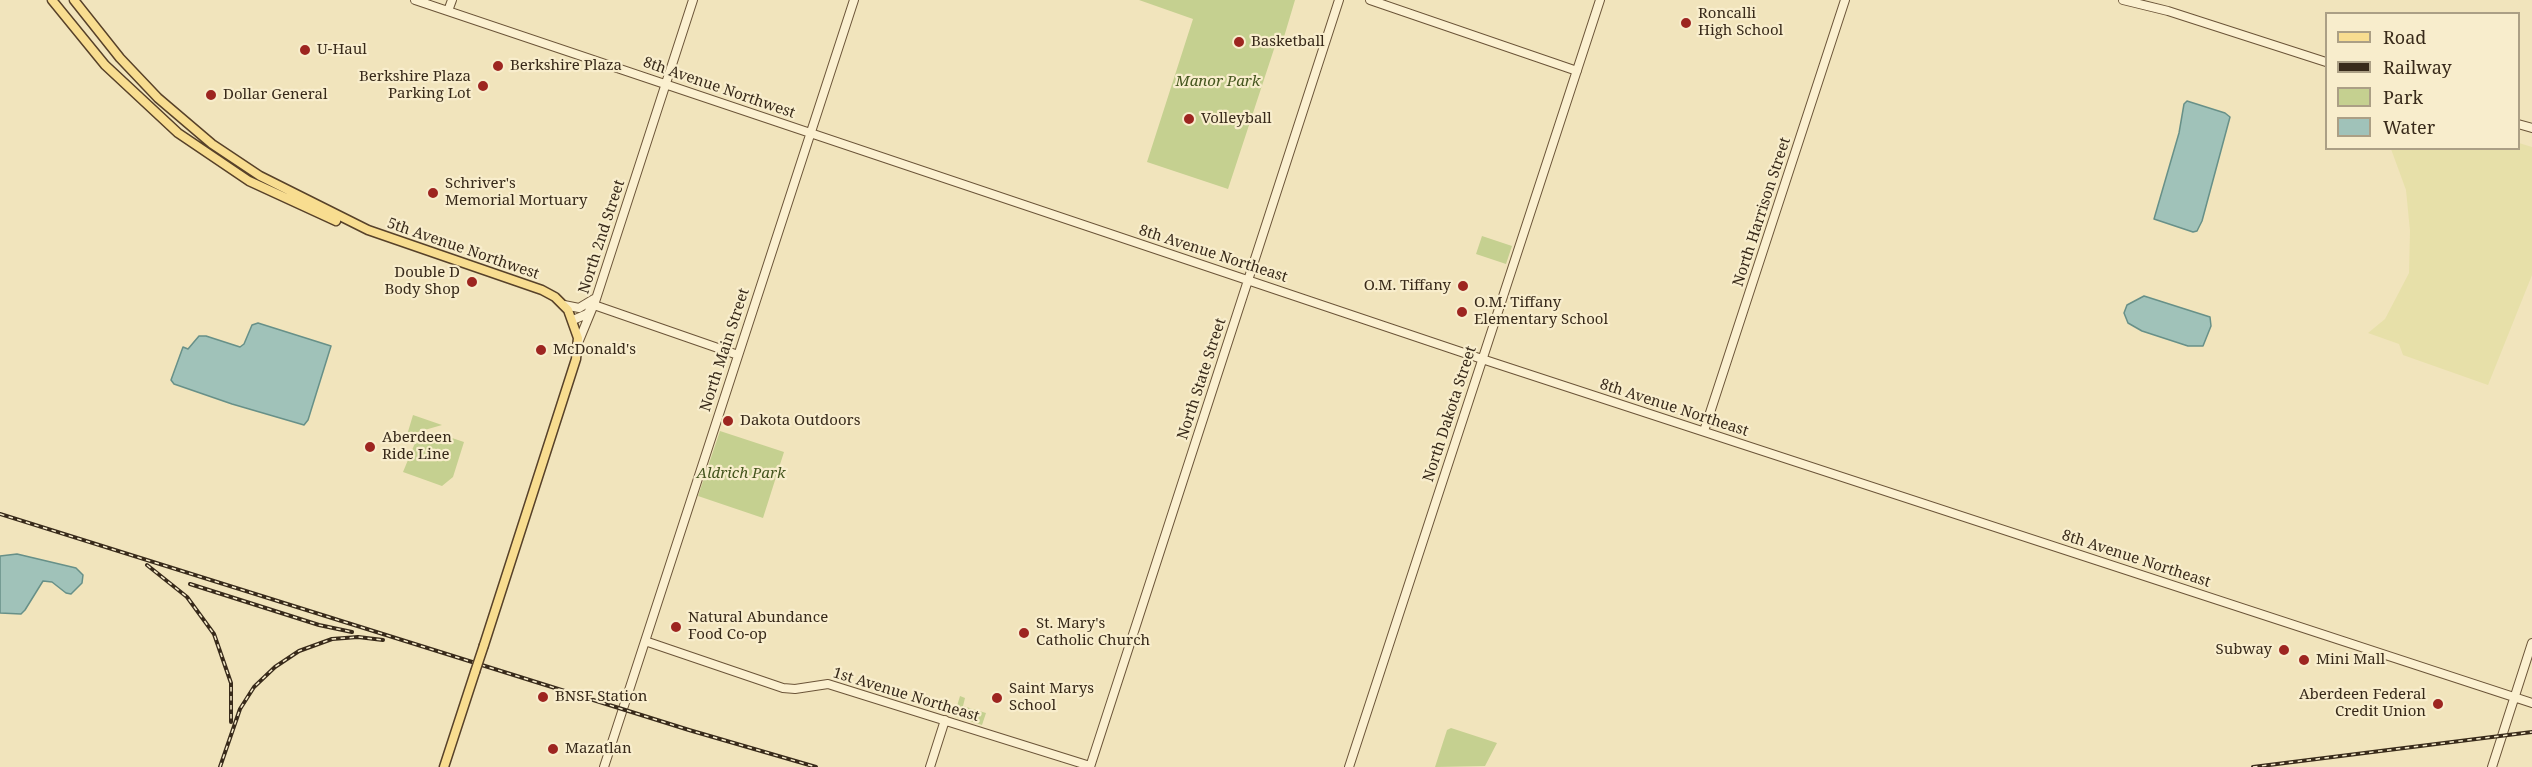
<!DOCTYPE html>
<style>
body{margin:0}
#map{position:relative;width:2532px;height:767px;overflow:hidden;background:#f1e4bc;font-family:"Noto Serif",serif}
canvas{display:block}
.legend{position:absolute;left:2325px;top:12px;width:195px;height:138px;box-sizing:border-box;background:#f8edcc;border:2px solid #ab9f85;margin:0;padding:8px 10px;list-style:none;font-size:18px;color:#382a1a}
.legend li{display:flex;align-items:center;gap:12px;height:30px}
.legend b{width:30px;border:2px solid #ab9f85}
</style>
<div id="map">
<canvas width="2532" height="767"></canvas>
<ul class="legend">
<li><b style="height:8px;background:#f8dd90"></b>Road</li>
<li><b style="height:8px;background:#382a1a"></b>Railway</li>
<li><b style="height:16px;background:#c5d090"></b>Park</li>
<li><b style="height:16px;background:#a0c2b9"></b>Water</li>
</ul>
</div>
<script>
const context = document.querySelector('canvas').getContext('2d');
context.lineJoin = 'round';
function paint(path, color) { context.fillStyle = color; context.fill(path, 'evenodd'); }
const poly = rows => new Path2D(rows.map(r => 'M' + r).join(''));
function trace(path, color, width, dash) { context.strokeStyle = color; context.lineWidth = width; context.lineCap = dash ? 'butt' : 'round'; context.setLineDash(dash || []); context.stroke(path); }
function label(font, color, halo, rows, align = 'center') {
  context.font = font + ' "Noto Serif",serif'; context.lineWidth = 4.5; context.setLineDash([]); context.textBaseline = 'middle'; context.strokeStyle = halo; context.fillStyle = color; for (const [text, x, y, turn = 0] of rows) {
    context.save(); context.translate(x, y); context.rotate((+turn || 0) * Math.PI / 180); context.textAlign = isNaN(turn) ? turn : align; if (halo) context.strokeText(text, 0, 0); context.fillText(text, 0, 0); context.restore();
  }
}
const farmland = poly([
 [2519,143,2532,147,2532,275,2488,385,2403,355,2399,344,2368,333,2385,319,2409,273,2410,231,2406,190,2391,149,2518,148]
]);
const green = poly([
 [1139,0,1295,0,1281,47,1275,46,1228,189,1147,162,1193,19],
 [1482,236,1512,246,1506,264,1476,254],
 [413,415,442,425,407,435],
 [720,431,784,452,763,518,698,496],
 [443,435,464,442,453,477,442,486,403,472,415,443],
 [960,696,965,698,963,706,986,713,982,725,954,716],
 [1451,728,1497,743,1485,766,1435,767,1447,730]
]);
const water = poly([
 [2187,101,2225,113,2230,117,2202,221,2197,231,2193,232,2154,219,2179,133,2184,104,2187,101],
 [2144,296,2210,317,2211,326,2203,346,2188,346,2142,331,2128,323,2124,313,2127,305,2144,296],
 [258,323,331,346,308,420,304,425,232,404,174,384,171,380,183,347,188,349,199,336,206,336,240,347,244,344,252,325,258,323],
 [17,554,76,568,83,575,82,583,71,594,66,593,52,582,43,581,25,610,21,614,0,613,0,556,17,554]
]);
const secondary = poly([
 [415,0,1482,359,2532,703],
 [1370,0,1577,71],
 [2123,0,2168,11,2326,62],
 [448,11,452,0],
 [2518,124,2532,128],
 [564,305,579,308,594,299],
 [594,305,738,355],
 [573,320,587,314,594,305,693,0],
 [578,343,592,309],
 [1704,431,1845,0],
 [645,641,783,688,795,689,828,684,1090,766],
 [604,767,854,0],
 [930,767,945,720],
 [1090,767,1339,0],
 [1349,767,1600,0],
 [2492,767,2532,643]
]);
const primary = poly([
 [52,0,105,65,178,133,249,181,336,221],
 [74,0,120,58,158,98,212,144,260,176,368,230,542,290,555,297,568,310,578,338,576,359,484,645],
 [444,767,475,672]
]);
const rail = poly([
 [0,514,689,730,816,767],
 [147,565,187,597,214,634,231,683,231,722],
 [190,584,319,625,352,632],
 [220,767,240,709,254,687,275,667,299,651,332,639,358,637,383,640],
 [2253,767,2532,732]
]);
const primaryBridge = poly([
 [475,672,484,645]
]);
const markers = [
 [1686,23,6,"#9d2520"],
 [1239,42,6,"#9d2520"],
 [305,50,6,"#9d2520"],
 [498,66,6,"#9d2520"],
 [483,86,6,"#9d2520"],
 [211,95,6,"#9d2520"],
 [1189,119,6,"#9d2520"],
 [433,193,6,"#9d2520"],
 [472,282,6,"#9d2520"],
 [1463,286,6,"#9d2520"],
 [1462,312,6,"#9d2520"],
 [541,350,6,"#9d2520"],
 [728,421,6,"#9d2520"],
 [370,447,6,"#9d2520"],
 [676,627,6,"#9d2520"],
 [1024,633,6,"#9d2520"],
 [2284,650,6,"#9d2520"],
 [2304,660,6,"#9d2520"],
 [543,697,6,"#9d2520"],
 [997,698,6,"#9d2520"],
 [2438,704,6,"#9d2520"],
 [553,749,6,"#9d2520"]
];
const poiNames = [
 ["Roncalli",1698,14],
 ["High School",1698,31],
 ["Basketball",1251,42],
 ["U-Haul",317,50],
 ["Berkshire Plaza",510,66],
 ["Berkshire Plaza",471,77,"right"],
 ["Parking Lot",471,94,"right"],
 ["Dollar General",223,95],
 ["Volleyball",1201,119],
 ["Schriver's",445,184],
 ["Memorial Mortuary",445,201],
 ["Double D",460,273,"right"],
 ["Body Shop",460,290,"right"],
 ["O.M. Tiffany",1451,286,"right"],
 ["O.M. Tiffany",1474,303],
 ["Elementary School",1474,320],
 ["McDonald's",553,350],
 ["Dakota Outdoors",740,421],
 ["Aberdeen",382,438],
 ["Ride Line",382,455],
 ["Natural Abundance",688,618],
 ["Food Co-op",688,635],
 ["St. Mary's",1036,624],
 ["Catholic Church",1036,641],
 ["Subway",2272,650,"right"],
 ["Mini Mall",2316,660],
 ["Saint Marys",1009,689],
 ["School",1009,706],
 ["Aberdeen Federal",2426,695,"right"],
 ["Credit Union",2426,712,"right"],
 ["BNSF Station",555,697],
 ["Mazatlan",565,749]
];
const parkNames = [
 ["Manor Park",1218,82],
 ["Aldrich Park",741,474]
];
const streetNames = [
 ["8th Avenue Northwest",719,88,19],
 ["North Harrison Street",1762,212,-72],
 ["North 2nd Street",602,237,-72],
 ["5th Avenue Northwest",463,249,19],
 ["8th Avenue Northeast",1213,254,18],
 ["North Main Street",725,350,-72],
 ["North State Street",1202,379,-72],
 ["8th Avenue Northeast",1674,408,18],
 ["North Dakota Street",1450,414,-72],
 ["8th Avenue Northeast",2136,559,18],
 ["1st Avenue Northeast",906,695,17]
];
paint(farmland, '#e7e0a9');
paint(green, '#c5d090');
paint(water, '#a0c2b9');
trace(water, '#679088', 1.5);
trace(secondary, '#6b5438', 10);
trace(primary, '#574129', 11);
trace(secondary, '#fbf0d0', 8);
trace(primary, '#f8dd90', 8);
trace(rail, '#382a1a', 4);
trace(rail, '#f8edcc', 1.5, [4.5]);
trace(primaryBridge, '#574129', 11, []);
trace(primaryBridge, '#f8dd90', 8);
for (const [x, y, r, color] of markers) { const dot = new Path2D(); dot.arc(x, y, r, 0, 2 * Math.PI); context.fillStyle = color; context.fill(dot); trace(dot, '#f8edcc', 2); }
label('15px', '#382a1a', '#f8edcc', poiNames, 'left');
label('italic 15px', '#45561f', '#f8edcc', parkNames);
label('15px', '#382a1a', '#f8edcc', streetNames);
</script>
